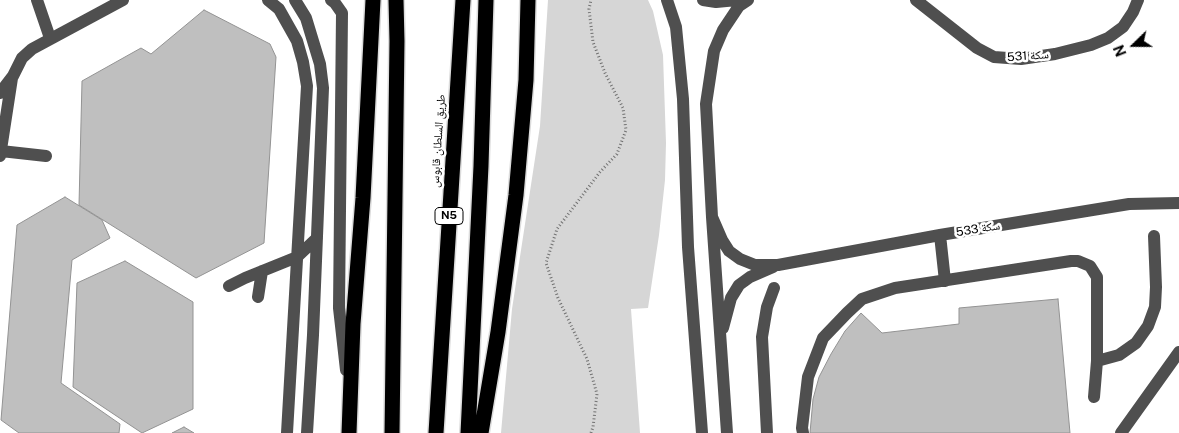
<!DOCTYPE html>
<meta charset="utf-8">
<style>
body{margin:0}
#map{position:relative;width:1179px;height:433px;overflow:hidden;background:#fff;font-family:"Public Sans",sans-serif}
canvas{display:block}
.north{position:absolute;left:1109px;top:20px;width:50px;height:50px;-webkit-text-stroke:4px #fff;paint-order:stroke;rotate:248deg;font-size:14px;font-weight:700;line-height:20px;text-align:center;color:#000}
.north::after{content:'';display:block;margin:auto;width:18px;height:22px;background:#000;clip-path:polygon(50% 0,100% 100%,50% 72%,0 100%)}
</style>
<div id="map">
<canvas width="1179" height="433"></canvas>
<div class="north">N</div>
</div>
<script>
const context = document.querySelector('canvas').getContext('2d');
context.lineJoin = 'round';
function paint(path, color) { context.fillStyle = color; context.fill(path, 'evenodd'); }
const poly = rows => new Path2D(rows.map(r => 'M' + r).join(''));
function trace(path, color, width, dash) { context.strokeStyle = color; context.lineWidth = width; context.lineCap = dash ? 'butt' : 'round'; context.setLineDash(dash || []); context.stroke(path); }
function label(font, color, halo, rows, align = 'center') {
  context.font = font + ' "Public Sans","Noto Naskh Arabic",sans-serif'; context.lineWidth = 5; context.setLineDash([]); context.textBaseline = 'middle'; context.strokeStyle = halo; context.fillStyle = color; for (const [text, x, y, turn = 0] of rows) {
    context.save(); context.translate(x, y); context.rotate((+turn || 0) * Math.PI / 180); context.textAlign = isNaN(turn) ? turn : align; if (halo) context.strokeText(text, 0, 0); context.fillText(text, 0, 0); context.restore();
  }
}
const green = poly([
 [548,0,648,0,653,11,663,55,666,143,665,180,659,235,648,308,631,309,640,433,501,433,512,309,540,126]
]);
const building = poly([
 [204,10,270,44,276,57,264,243,196,278,79,205,82,81,141,48,151,54,204,10],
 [65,197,102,220,110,238,72,260,61,383,120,424,119,433,19,433,1,420,17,225,65,197],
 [125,261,193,302,193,409,142,433,73,387,77,283,125,261],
 [1058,299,1070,433,810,433,813,399,819,377,831,354,845,331,861,313,882,333,959,324,959,308,1058,299],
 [184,427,194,433,172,433,184,427]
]);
const path = poly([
 [591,433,593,427,597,394,587,359,558,298,546,263,557,229,600,172,617,154,626,130,623,108,605,73,593,42,589,9,591,0]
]);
const minor = poly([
 [37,0,50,38],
 [268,0,279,9,297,41,303,62,307,86,287,433],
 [295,0,306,18,320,64,323,88,313,335,307,433],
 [331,0,335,3,342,13,339,308,346,370],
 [667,0,676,27,683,99,688,247,702,433],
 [703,0,716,2,737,0],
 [916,0,977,48,994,57,1021,59,1055,54,1091,45,1108,38,1123,27,1133,12,1138,0],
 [0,93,13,76,22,58,32,49,123,0],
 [1,151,46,156],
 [0,156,12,78],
 [712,217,722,240,729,251,740,259,755,265,778,265,940,235,1129,204,1179,203],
 [940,235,945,281],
 [229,286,245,278,297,257,317,238],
 [258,297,262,271],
 [723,328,731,298,739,285,750,277,773,267],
 [1097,361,1119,355,1136,343,1148,326,1155,307,1156,287,1154,236],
 [727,433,712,217,706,104,714,51,723,30,739,6,748,0],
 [767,433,762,337,767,307,774,288],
 [803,433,802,428,808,377,823,338,847,313,862,299,895,288,1071,261,1078,261,1090,266,1097,277,1097,361,1094,397],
 [1121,433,1179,352]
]);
const highway = poly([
 [349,433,353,324,363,198,373,0],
 [392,433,397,41,396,0],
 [436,433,463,0],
 [468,433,481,166,486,0],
 [481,433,498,332,516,195,526,80,528,0]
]);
const shields = [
 [449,216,28]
];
const shieldNames = [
 ["N5",449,216]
];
const streetNames = [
 ["سكة 531",1028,56,-4],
 ["طريق السلطان قابوس",438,141,-86],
 ["سكة 533",978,229,-9]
];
paint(green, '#d6d6d6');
paint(building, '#bfbfbf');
trace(building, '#939393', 1);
trace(highway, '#dbdbdb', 18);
trace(path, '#717171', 3, [1, 2.5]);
trace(minor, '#4f4f4f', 12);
trace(highway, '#000', 15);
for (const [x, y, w] of shields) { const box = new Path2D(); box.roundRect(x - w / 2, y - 8.5, w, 17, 4); context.fillStyle = '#fff'; context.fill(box); trace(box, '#000', 1); }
label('bold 11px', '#000', null, shieldNames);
label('12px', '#000', '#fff', streetNames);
</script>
